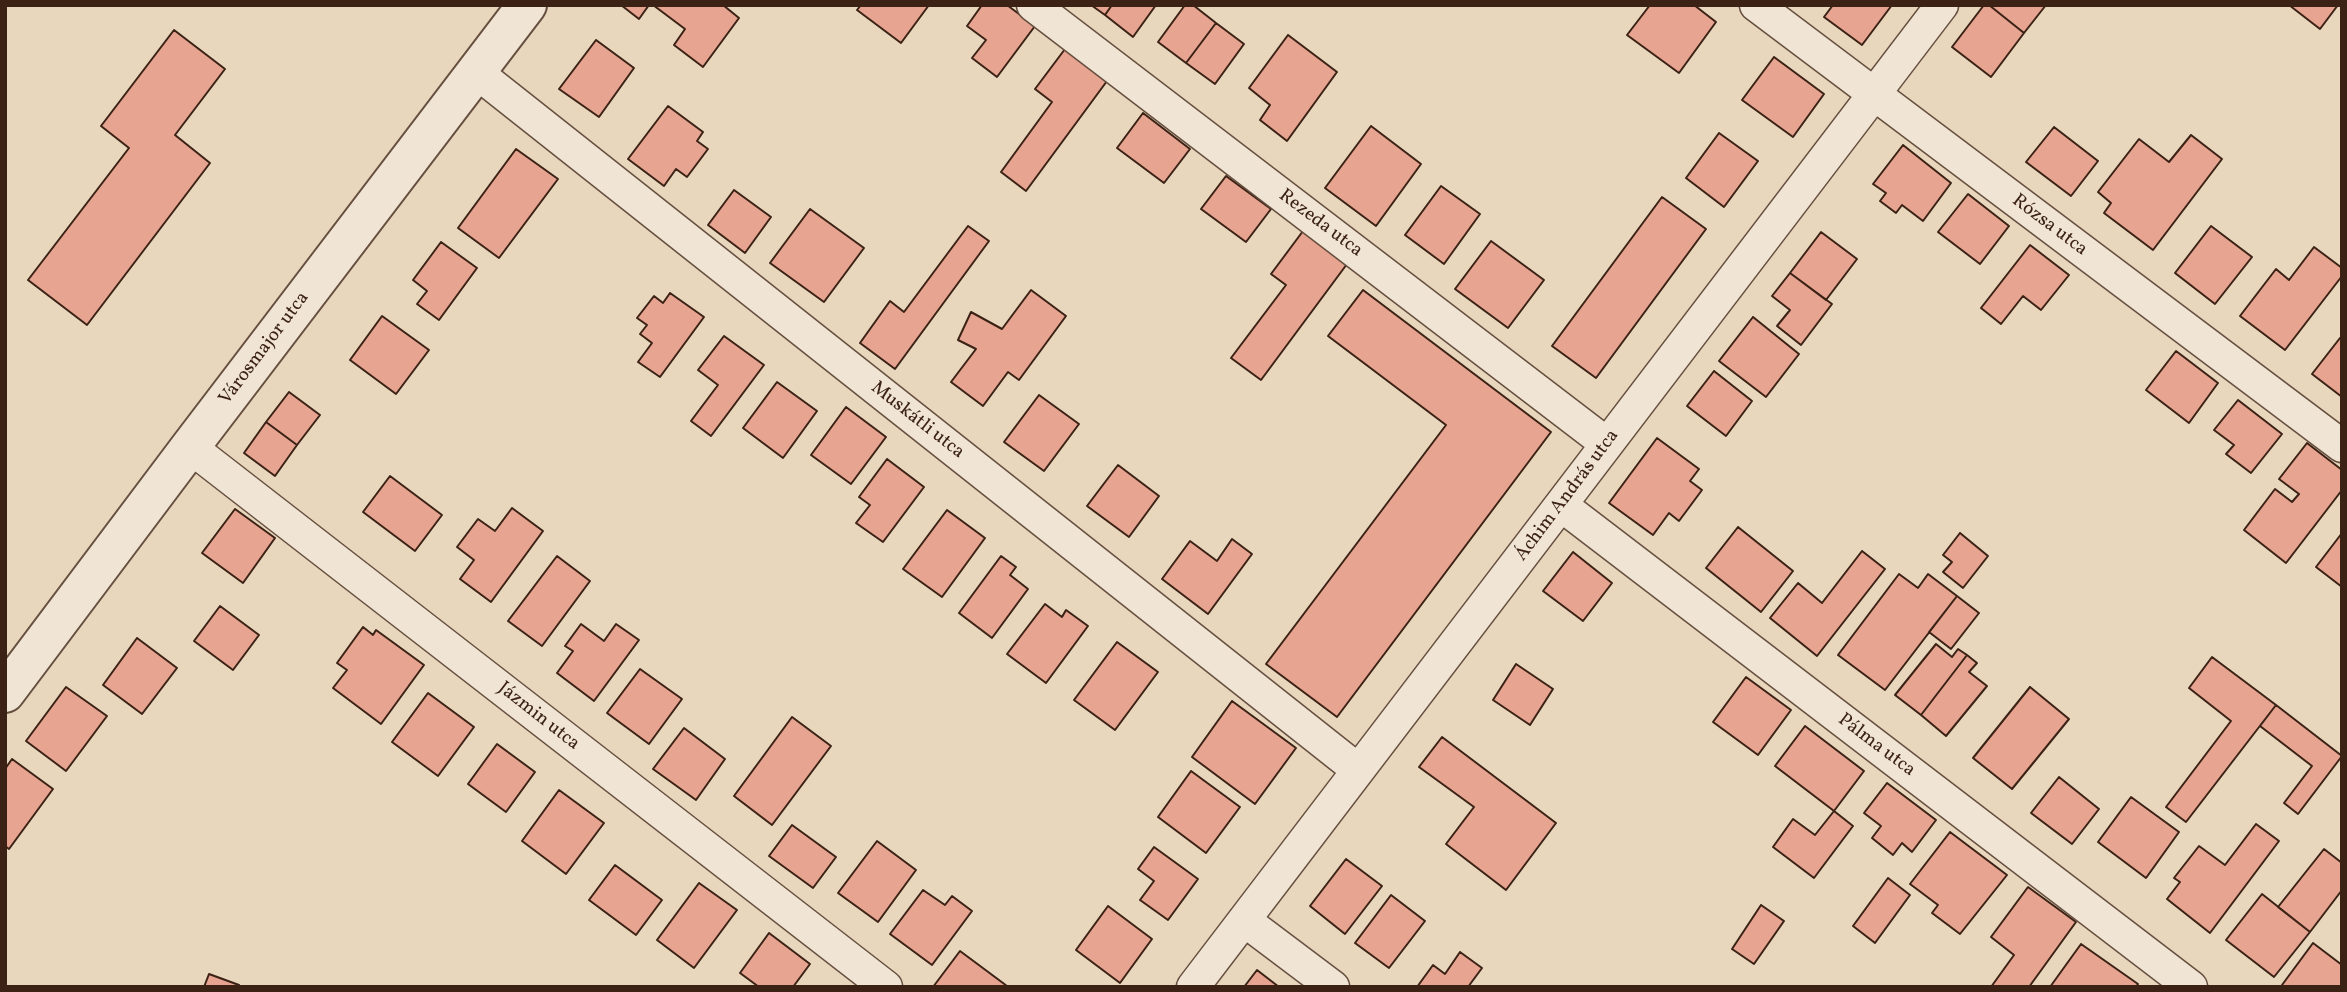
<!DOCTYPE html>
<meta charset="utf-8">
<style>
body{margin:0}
#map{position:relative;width:2347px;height:992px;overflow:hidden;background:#e8d6bd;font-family:Vollkorn,serif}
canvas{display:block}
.frame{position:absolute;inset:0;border:7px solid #3b2215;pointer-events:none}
</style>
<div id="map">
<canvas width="2347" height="992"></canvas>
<div class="frame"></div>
</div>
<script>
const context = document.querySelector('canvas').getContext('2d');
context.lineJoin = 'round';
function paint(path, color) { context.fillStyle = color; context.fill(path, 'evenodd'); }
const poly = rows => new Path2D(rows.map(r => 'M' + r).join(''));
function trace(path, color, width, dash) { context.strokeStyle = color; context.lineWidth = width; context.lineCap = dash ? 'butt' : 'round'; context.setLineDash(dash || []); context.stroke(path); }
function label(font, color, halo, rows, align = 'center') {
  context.font = font + ' Vollkorn,serif'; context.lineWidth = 6; context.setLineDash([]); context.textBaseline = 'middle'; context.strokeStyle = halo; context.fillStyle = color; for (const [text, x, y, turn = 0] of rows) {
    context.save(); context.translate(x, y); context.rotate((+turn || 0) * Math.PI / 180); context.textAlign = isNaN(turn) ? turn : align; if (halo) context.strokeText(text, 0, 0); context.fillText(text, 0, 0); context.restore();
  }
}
const building = poly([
 [621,5,649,5,639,19,621,5],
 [653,5,723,5,739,18,703,67,674,45,685,29,653,5],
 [861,5,929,5,901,43,857,10,861,5],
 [982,5,1007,5,1035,26,997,77,972,58,986,40,967,26,982,5],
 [1091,5,1112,5,1105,15,1091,5],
 [1112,5,1156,5,1133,37,1105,15,1112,5],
 [1185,5,1193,5,1216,23,1186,63,1158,42,1185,5],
 [1650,5,1694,5,1716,22,1679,73,1627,35,1650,5],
 [1833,5,1892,5,1862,45,1824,17,1833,5],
 [1984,5,1989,5,2024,33,1991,77,1952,47,1984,5],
 [1989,5,2046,5,2024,33,1989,5],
 [2289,5,2338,5,2320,29,2289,5],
 [1216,23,1244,44,1215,84,1186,63,1216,23],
 [174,30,225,69,175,135,210,163,87,325,28,280,129,148,101,126,174,30],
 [1288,35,1337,72,1287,141,1260,120,1270,105,1249,88,1288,35],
 [596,40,634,68,599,117,559,89,596,40],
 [1065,49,1107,81,1026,191,1001,172,1052,102,1035,89,1065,49],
 [1774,57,1824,94,1793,137,1742,100,1774,57],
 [668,106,703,132,697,141,708,149,687,177,676,169,664,186,628,159,668,106],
 [1143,113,1190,149,1164,183,1117,148,1143,113],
 [1371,126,1421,164,1376,226,1325,188,1371,126],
 [2054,127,2098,161,2071,196,2026,162,2054,127],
 [1719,133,1758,161,1724,207,1686,178,1719,133],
 [2191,135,2222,159,2153,250,2104,213,2111,203,2098,192,2139,139,2169,162,2191,135],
 [1903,145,1951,183,1923,221,1902,205,1896,213,1880,201,1886,193,1873,184,1903,145],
 [516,149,558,179,499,258,458,228,516,149],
 [1226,176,1271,209,1246,242,1201,209,1226,176],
 [1441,186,1480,214,1444,264,1405,235,1441,186],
 [734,190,771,217,745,253,708,225,734,190],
 [1968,194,2009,226,1980,264,1938,232,1968,194],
 [1662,197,1706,229,1596,378,1552,346,1662,197],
 [810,209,864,248,824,302,770,263,810,209],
 [968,226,989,241,895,369,860,343,890,301,904,312,968,226],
 [2211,226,2252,257,2215,304,2175,273,2211,226],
 [1303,231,1347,264,1261,380,1231,358,1286,285,1271,274,1303,231],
 [1821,232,1857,259,1826,300,1790,273,1821,232],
 [1491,241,1544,280,1508,328,1455,289,1491,241],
 [441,242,477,268,439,320,417,304,427,291,413,280,441,242],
 [2030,245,2069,275,2041,310,2023,296,2001,324,1981,308,2030,245],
 [2314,247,2342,268,2342,276,2285,350,2240,316,2276,269,2289,280,2314,247],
 [1790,273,1832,304,1801,345,1777,326,1790,310,1772,296,1790,273],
 [1031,290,1066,316,1019,380,1008,372,983,406,951,382,976,349,958,340,971,312,1002,329,1031,290],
 [1363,290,1551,432,1337,717,1266,664,1446,425,1328,336,1363,290],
 [670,293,704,317,660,377,638,362,652,343,640,334,647,325,637,318,654,296,663,303,670,293],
 [382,316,429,350,396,394,350,360,382,316],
 [1753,317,1799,354,1766,397,1719,361,1753,317],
 [724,336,764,365,711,436,691,421,718,385,698,370,724,336],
 [2340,338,2342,339,2342,397,2312,374,2340,338],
 [2176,351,2218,383,2189,423,2146,390,2176,351],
 [1714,371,1752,401,1726,436,1687,406,1714,371],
 [777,382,817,411,783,458,743,428,777,382],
 [289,392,320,415,297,445,266,422,289,392],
 [1039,395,1079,424,1044,471,1004,442,1039,395],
 [2238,400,2282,434,2251,473,2226,454,2234,445,2214,430,2238,400],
 [846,407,886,437,851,484,811,455,846,407],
 [266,422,297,445,275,476,244,453,266,422],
 [1657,438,1699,469,1690,481,1702,490,1679,521,1669,513,1653,535,1609,503,1657,438],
 [2307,443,2342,470,2342,490,2286,563,2244,530,2275,489,2292,502,2299,494,2279,479,2307,443],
 [887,459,924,487,883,542,856,523,870,505,859,497,887,459],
 [1118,465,1159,496,1129,537,1087,506,1118,465],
 [390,476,442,515,415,551,363,512,390,476],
 [512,508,543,531,491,602,460,579,474,560,457,547,478,519,495,531,512,508],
 [235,509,275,538,243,583,202,553,235,509],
 [947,510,985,538,942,597,903,569,947,510],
 [1738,527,1793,571,1761,612,1706,568,1738,527],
 [1960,533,1988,556,1963,588,1943,572,1952,562,1943,555,1960,533],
 [2342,533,2342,587,2316,567,2342,533],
 [1232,539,1252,554,1208,614,1162,579,1190,541,1217,561,1232,539],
 [1862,551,1885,569,1817,656,1770,618,1798,583,1822,603,1862,551],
 [1573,552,1612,583,1583,621,1543,591,1573,552],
 [557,556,590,581,542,646,508,621,557,556],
 [1001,556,1016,567,1010,575,1028,589,992,638,959,613,1001,556],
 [1899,574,1918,588,1928,574,1957,596,1885,690,1838,655,1899,574],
 [1957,596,1979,613,1951,649,1929,632,1957,596],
 [1045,604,1062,617,1066,610,1088,626,1046,683,1007,654,1045,604],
 [220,606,259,635,233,670,194,641,220,606],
 [581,624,604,641,616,624,639,640,594,701,557,673,573,651,565,646,581,624],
 [363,627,373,635,376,630,424,665,381,724,333,688,347,670,337,663,363,627],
 [137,638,177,668,142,714,103,685,137,638],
 [1117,642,1158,672,1115,730,1074,700,1117,642],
 [1936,644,1952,657,1958,649,1967,655,1921,715,1895,695,1936,644],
 [1967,655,1977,663,1969,672,1987,686,1946,736,1921,715,1967,655],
 [2212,657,2276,705,2186,822,2166,807,2231,721,2189,688,2212,657],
 [1516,664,1553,689,1530,725,1493,700,1516,664],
 [640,669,682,699,649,744,607,713,640,669],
 [1746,677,1791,710,1758,755,1713,722,1746,677],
 [66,687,107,716,66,771,26,741,66,687],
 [2030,687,2069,719,2012,789,1973,758,2030,687],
 [428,693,474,727,438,776,392,742,428,693],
 [1232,701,1296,748,1255,804,1192,757,1232,701],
 [2276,705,2342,756,2298,814,2284,803,2312,766,2260,726,2276,705],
 [792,717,831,746,772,825,734,796,792,717],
 [1805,726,1864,771,1834,811,1775,766,1805,726],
 [684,728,725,759,696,800,653,769,684,728],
 [1442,737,1556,823,1506,890,1446,844,1474,807,1419,767,1442,737],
 [497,744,535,772,506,812,468,784,497,744],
 [12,759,53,789,9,849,5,846,5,769,12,759],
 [1191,771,1240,807,1206,853,1158,817,1191,771],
 [2059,777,2099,809,2072,844,2031,813,2059,777],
 [1887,783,1936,820,1912,852,1902,843,1893,855,1872,838,1881,826,1864,813,1887,783],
 [559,790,604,823,566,874,522,841,559,790],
 [2131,797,2179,832,2146,878,2098,842,2131,797],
 [1834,811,1853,826,1814,878,1773,847,1793,819,1815,835,1834,811],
 [2256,824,2279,841,2210,933,2167,899,2180,882,2174,878,2199,846,2225,865,2256,824],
 [792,825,836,857,813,888,769,856,792,825],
 [1950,832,2007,875,1960,934,1932,913,1938,905,1910,884,1950,832],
 [877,841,916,870,878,922,838,893,877,841],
 [1154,847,1198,879,1168,920,1140,900,1154,881,1138,869,1154,847],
 [2324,849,2342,863,2342,890,2310,932,2278,907,2324,849],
 [1346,859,1382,886,1345,934,1310,906,1346,859],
 [615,865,662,900,636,935,589,900,615,865],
 [1888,878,1910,895,1875,943,1853,926,1888,878],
 [699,883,737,910,694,968,657,940,699,883],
 [2028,887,2076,922,2029,987,1991,987,2014,955,1991,937,2028,887],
 [923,890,945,905,952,896,972,911,932,965,890,934,923,890],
 [2262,894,2310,932,2274,977,2226,940,2262,894],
 [1391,895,1425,921,1389,968,1355,943,1391,895],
 [1761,905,1784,921,1754,964,1732,949,1761,905],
 [1108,906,1152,939,1120,983,1076,950,1108,906],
 [769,933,810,964,793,987,759,987,740,973,769,933],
 [2313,943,2342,965,2342,987,2284,987,2282,985,2313,943],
 [2081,944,2138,984,2136,987,2050,987,2081,944],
 [960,951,1007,986,1006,987,933,987,960,951],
 [1460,952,1482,968,1468,987,1417,987,1433,965,1445,974,1460,952],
 [1257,970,1279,987,1244,987,1257,970],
 [209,974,239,985,239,987,204,987,209,974]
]);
const minor = poly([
 [1033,5,1607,444],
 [1756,5,2342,446],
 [476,72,1358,770],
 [190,447,886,987],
 [1561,505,2191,987],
 [1244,920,1333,987],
 [1193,987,1942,5]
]);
const tertiary = poly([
 [5,693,190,447,527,5]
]);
const streetNames = [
 ["Rezeda utca",1320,224,37],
 ["Rózsa utca",2049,226,37],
 ["Városmajor utca",265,349,-53],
 ["Muskátli utca",917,421,38],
 ["Áchim András utca",1568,496,-53],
 ["Jázmin utca",538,717,38],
 ["Pálma utca",1876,746,37]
];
paint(building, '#e6a491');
trace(building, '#3b2215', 2);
trace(minor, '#664f3f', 35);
trace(tertiary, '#664f3f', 42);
trace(minor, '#f0e4d4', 32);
trace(tertiary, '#f0e4d4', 38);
label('19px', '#3b2215', '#f0e4d4', streetNames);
</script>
